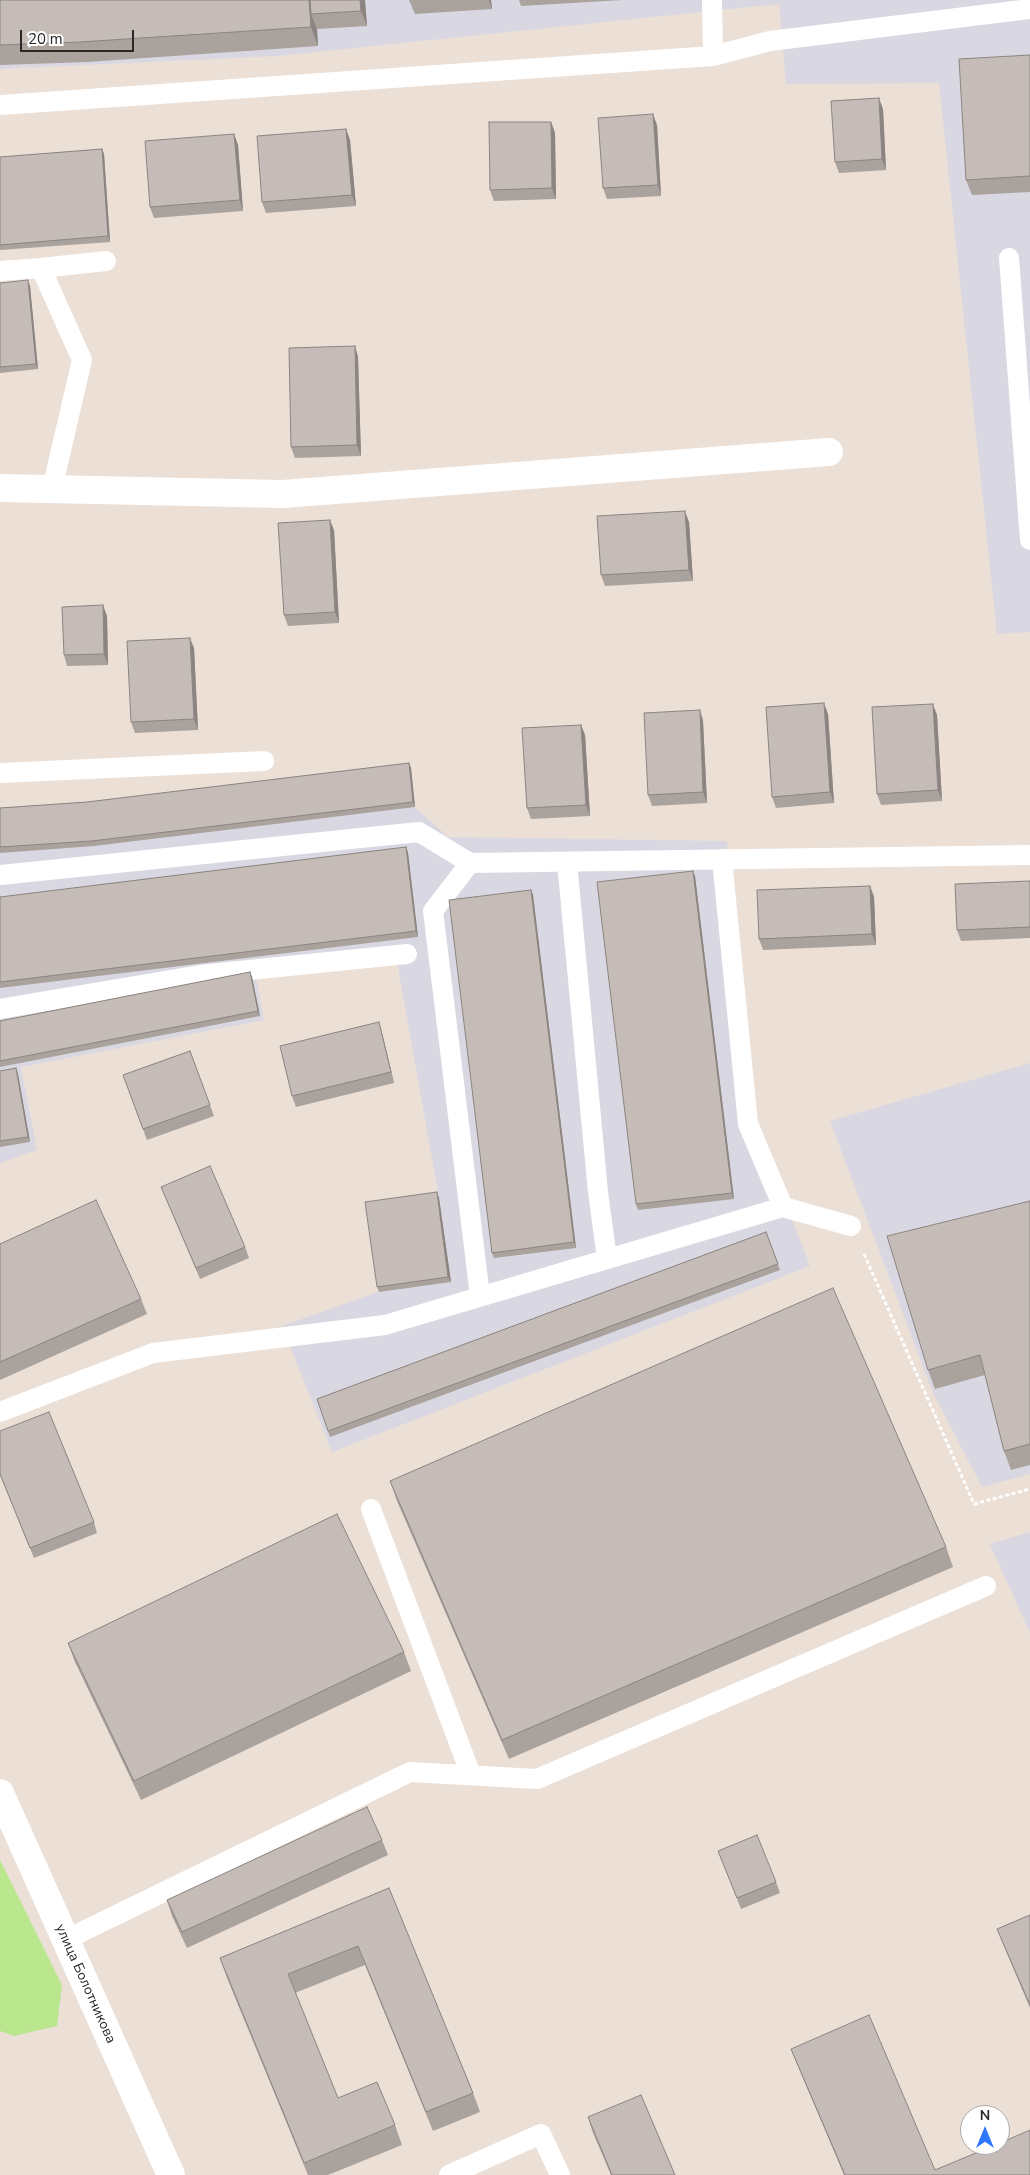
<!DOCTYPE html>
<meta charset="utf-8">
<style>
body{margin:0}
#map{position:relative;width:1030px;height:2175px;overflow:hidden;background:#ebdfd6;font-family:"Nunito Sans",sans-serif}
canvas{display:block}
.north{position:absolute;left:960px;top:2105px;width:50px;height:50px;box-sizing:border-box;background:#fff;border:1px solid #a9a9a9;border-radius:50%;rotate:0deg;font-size:14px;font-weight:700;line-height:20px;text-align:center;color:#272727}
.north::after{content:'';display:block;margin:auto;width:18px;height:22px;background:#2f77ff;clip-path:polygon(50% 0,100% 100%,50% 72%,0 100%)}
.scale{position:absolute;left:20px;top:30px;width:114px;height:22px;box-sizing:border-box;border:2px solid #272727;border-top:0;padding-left:6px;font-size:15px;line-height:18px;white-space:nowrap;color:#272727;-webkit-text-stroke:4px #fff;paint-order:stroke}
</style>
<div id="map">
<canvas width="1030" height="2175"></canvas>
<div class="north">N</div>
<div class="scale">20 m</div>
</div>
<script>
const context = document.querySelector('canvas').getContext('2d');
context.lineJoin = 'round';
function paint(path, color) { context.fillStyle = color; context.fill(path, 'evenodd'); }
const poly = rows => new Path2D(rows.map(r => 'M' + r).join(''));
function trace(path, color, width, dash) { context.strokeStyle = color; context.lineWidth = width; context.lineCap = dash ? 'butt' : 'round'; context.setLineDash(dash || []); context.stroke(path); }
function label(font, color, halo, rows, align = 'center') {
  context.font = font + ' "Nunito Sans",sans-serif'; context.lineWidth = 4.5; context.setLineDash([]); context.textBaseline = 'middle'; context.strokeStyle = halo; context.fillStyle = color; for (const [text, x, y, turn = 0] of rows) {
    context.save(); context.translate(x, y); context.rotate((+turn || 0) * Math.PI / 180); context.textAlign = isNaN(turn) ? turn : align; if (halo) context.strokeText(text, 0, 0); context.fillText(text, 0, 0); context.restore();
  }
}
const industrial = poly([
 [0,0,1030,0,1030,632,997,634,939,83,786,84,779,4,277,56,0,69],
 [411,768,415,807,448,837,727,841,757,1129,810,1266,332,1452,282,1326,378,1292,367,1207,439,1198,397,962,256,977,264,1020,21,1067,37,1150,0,1163,0,814],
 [1030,1063,1030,1474,982,1487,933,1393,830,1121],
 [1030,1532,1030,1633,990,1544]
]);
const green = poly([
 [0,1860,62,1985,57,2026,14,2036,0,2031]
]);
const path = poly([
 [864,1254,974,1504,1030,1489]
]);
const lane = poly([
 [712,0,713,56],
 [0,105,713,56,770,41,1030,9],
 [1009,258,1030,540],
 [41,268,106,261],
 [0,271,41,268,82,360,52,489],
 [0,773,264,761],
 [722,859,748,1124,783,1207],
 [567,862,598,1192,607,1259],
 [470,863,433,911,480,1296],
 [0,875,419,832,470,863,1030,855],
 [0,1009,200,975,407,954],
 [0,1412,153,1353,385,1325,783,1207,851,1226],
 [371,1509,471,1775],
 [65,1940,410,1772,537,1779,986,1586],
 [449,2175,541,2134,560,2175]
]);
const street = poly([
 [0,488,283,494,829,452],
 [0,1793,171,2175]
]);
const wall = poly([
 [0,0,365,0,367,26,317,29,318,46,87,62,0,65],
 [409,0,491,0,492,9,415,14],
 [519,0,623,0,521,6],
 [1030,55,1030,192,972,195,966,180],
 [883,109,886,170,839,173,835,162],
 [551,122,555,133,556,199,494,201,490,190],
 [657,125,661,196,607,199,603,188],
 [346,129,350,140,356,206,266,213,262,202],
 [234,134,238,145,243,211,154,218,150,207],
 [102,149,104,154,110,242,0,250,0,157],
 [0,283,30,286,38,369,0,373],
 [355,346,358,357,361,456,295,458,291,447],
 [689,522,693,581,605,586,601,575],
 [334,530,339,623,288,626,284,615],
 [107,616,108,665,67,666,64,655],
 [194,648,198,730,135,733,131,722],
 [700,710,703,721,707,803,652,806,648,795],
 [828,714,834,803,776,808,772,797],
 [937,715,942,801,881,805,877,794],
 [581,725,585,735,590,816,531,819,527,808],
 [409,763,411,768,415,807,94,846,0,853,0,808,87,802],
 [406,847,408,853,418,937,0,988,0,897],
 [695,876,734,1199,638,1210,636,1204],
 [1030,881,1030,938,961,941,957,930],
 [870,886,874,897,876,945,763,950,759,939],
 [531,890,533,895,576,1248,494,1258,492,1253],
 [250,972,252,977,260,1016,0,1067,0,1021],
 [382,1033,394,1083,296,1107,292,1096],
 [190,1051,214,1116,147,1140,123,1075],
 [16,1068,18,1074,30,1142,0,1147,0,1071],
 [161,1187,245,1247,249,1258,200,1279],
 [437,1192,439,1198,451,1282,379,1292,377,1287],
 [1030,1201,1030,1465,1011,1470,1004,1451,985,1375,935,1389,928,1370],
 [766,1232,780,1270,330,1437,317,1399],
 [0,1244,141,1299,147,1314,0,1380],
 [0,1431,94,1522,97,1533,34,1558,0,1475],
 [390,1481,946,1547,953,1567,509,1759,397,1501],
 [68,1643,404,1652,411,1671,141,1800,75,1662],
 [382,1840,388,1855,187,1948,172,1916,167,1900],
 [718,1851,776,1882,780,1893,741,1909],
 [389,1888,473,2093,480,2112,433,2131,365,1965,295,1993,338,2098,395,2125,402,2145,328,2175,308,2175,227,1978,220,1958],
 [1030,1915,1030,2008,1003,1944,997,1929],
 [791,2049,935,2170,1030,2175,844,2175,797,2064],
 [588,2117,675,2175,611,2175,593,2133]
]);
const shadedWall = poly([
 [309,0,314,0,311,14,317,29,318,46,311,27],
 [360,0,365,0,367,26,361,11],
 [489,0,491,0,492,9],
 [879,98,883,109,886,170,882,159],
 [653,114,657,125,661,196,658,185],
 [551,122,555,133,556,199,552,188],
 [346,129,350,140,356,206,352,195],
 [234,134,238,145,243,211,240,200],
 [102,149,104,154,110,242,108,236],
 [28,280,30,286,38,369,36,364],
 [355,346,358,357,361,456,357,445],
 [685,511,689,522,693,581,689,570],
 [330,520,334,530,339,623,335,612],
 [103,605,107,616,108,665,104,654],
 [190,638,194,648,198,730,194,719],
 [824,703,828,714,834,803,830,792],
 [933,704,937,715,942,801,938,790],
 [700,710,703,721,707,803,703,792],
 [581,725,585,735,590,816,586,805],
 [409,763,411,768,415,807,413,802],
 [406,847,408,853,418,937,416,931],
 [693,871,695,876,734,1199,732,1193],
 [870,886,874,897,876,945,872,934],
 [531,890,533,895,576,1248,574,1242],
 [250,972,252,977,260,1016,258,1011],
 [379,1022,382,1033,394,1083,391,1072],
 [16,1068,18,1074,30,1142,28,1137],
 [437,1192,439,1198,451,1282,448,1277]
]);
const building = poly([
 [0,0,309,0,311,27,80,42,0,45,0,0],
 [310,0,360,0,361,11,311,14,310,0],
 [1030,55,1030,176,966,180,959,59,1030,55],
 [879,98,882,159,835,162,831,101,879,98],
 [653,114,658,185,603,188,598,118,653,114],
 [489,122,551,122,552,188,490,190,489,122],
 [346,129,352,195,262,202,257,136,346,129],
 [234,134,240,200,150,207,145,141,234,134],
 [102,149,108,236,0,245,0,157,102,149],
 [28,280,36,364,0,367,0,283,28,280],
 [355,346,357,445,291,447,289,348,355,346],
 [685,511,689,570,601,575,597,516,685,511],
 [330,520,335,612,284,615,278,523,330,520],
 [103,605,104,654,64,655,62,607,103,605],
 [190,638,194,719,131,722,127,641,190,638],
 [824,703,830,792,772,797,766,707,824,703],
 [933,704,938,790,877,794,872,707,933,704],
 [700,710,703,792,648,795,644,713,700,710],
 [581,725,586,805,527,808,522,728,581,725],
 [409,763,413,802,92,841,0,847,0,808,87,802,409,763],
 [406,847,416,931,0,982,0,897,406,847],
 [693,871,732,1193,636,1204,597,882,693,871],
 [1030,881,1030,927,957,930,955,884,1030,881],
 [870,886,872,934,759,939,757,890,870,886],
 [531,890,574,1242,492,1253,449,900,531,890],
 [250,972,258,1011,0,1061,0,1021,250,972],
 [379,1022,391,1072,292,1096,280,1046,379,1022],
 [190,1051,210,1105,143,1129,123,1075,190,1051],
 [16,1068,28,1137,0,1141,0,1071,16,1068],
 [210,1166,245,1247,196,1268,161,1187,210,1166],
 [437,1192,448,1277,377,1287,365,1202,437,1192],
 [96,1200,141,1299,0,1362,0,1244,96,1200],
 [1030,1201,1030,1444,1004,1451,980,1355,928,1370,887,1236,1030,1201],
 [766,1232,778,1264,328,1431,317,1399,766,1232],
 [833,1288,946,1547,502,1740,390,1481,833,1288],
 [49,1412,94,1522,30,1548,0,1474,0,1431,49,1412],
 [337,1514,404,1652,134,1781,68,1643,337,1514],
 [367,1807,382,1840,182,1932,167,1900,367,1807],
 [757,1835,776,1882,737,1898,718,1851,757,1835],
 [389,1888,473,2093,426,2112,358,1946,288,1974,338,2098,377,2082,395,2125,304,2163,220,1958,389,1888],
 [1030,1915,1030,2005,997,1929,1030,1915],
 [869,2015,935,2170,995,2145,1000,2145,1000,2143,1030,2130,1030,2175,845,2175,791,2049,869,2015],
 [641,2095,675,2175,612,2175,588,2117,641,2095]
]);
const streetNames = [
 ["улица Болотникова",85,1984,66]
];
paint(industrial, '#d9d8e2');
paint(green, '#bae68e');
trace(path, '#fff', 3, [4, 2.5]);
trace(lane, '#fff', 20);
trace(street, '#fff', 28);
paint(wall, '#aaa29d');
paint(shadedWall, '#8b8480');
paint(building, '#c6bcb7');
trace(building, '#8b8480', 1);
label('14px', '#272727', '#fff', streetNames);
</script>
